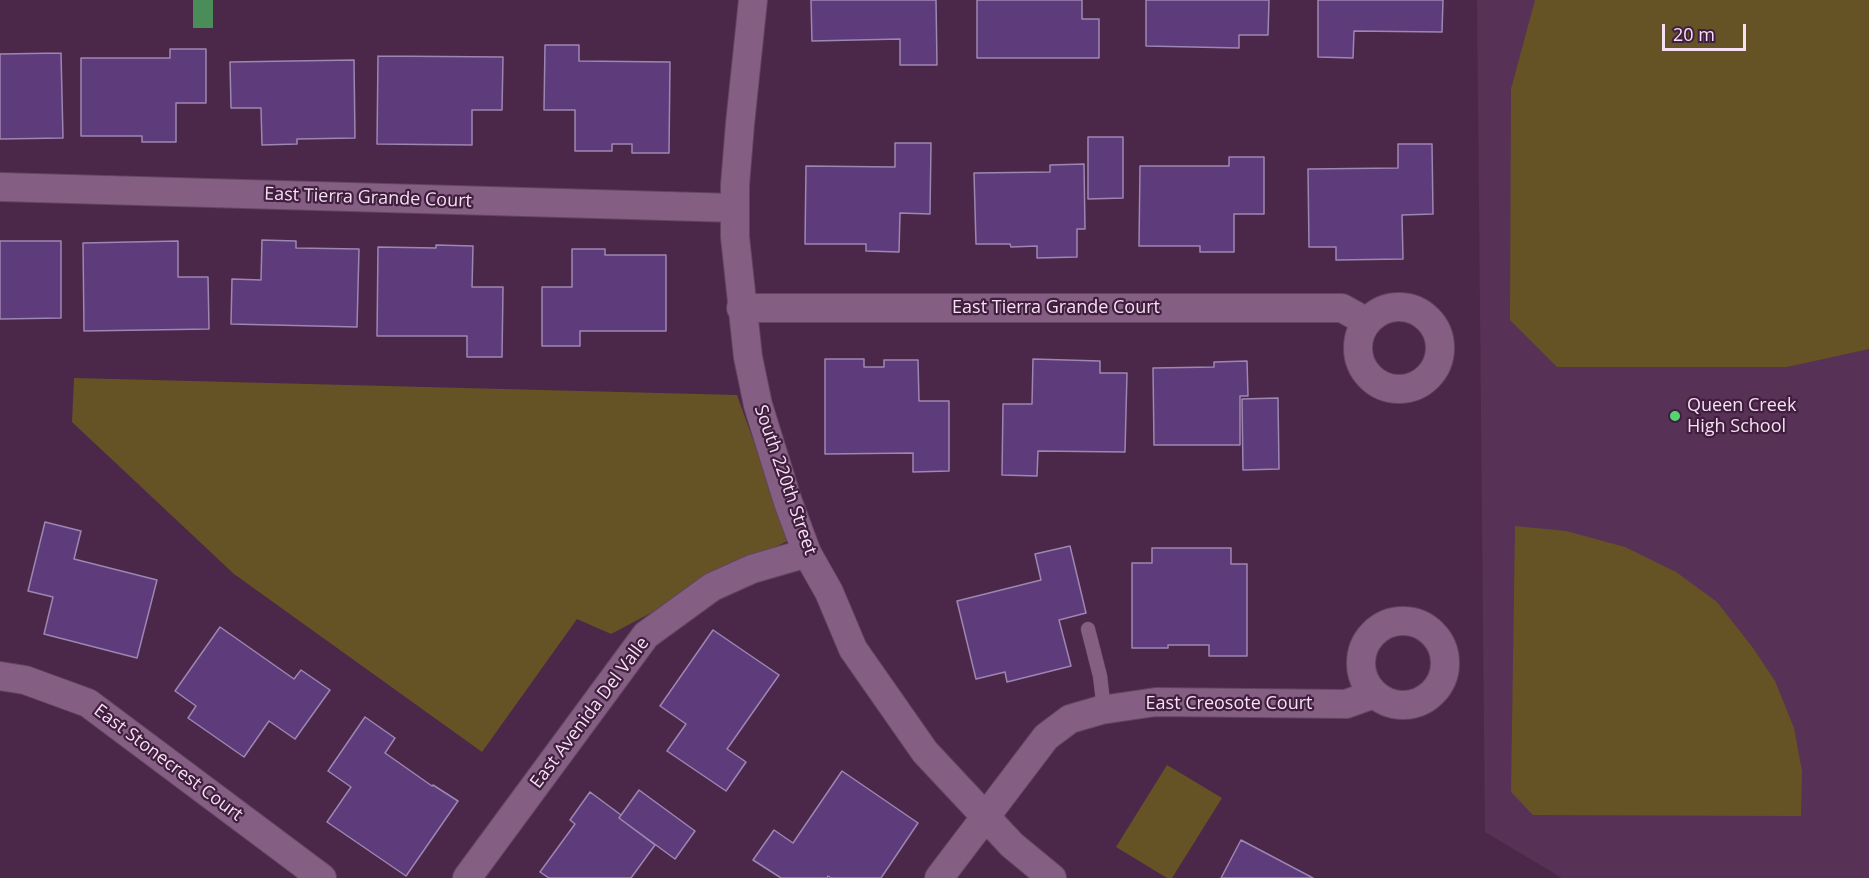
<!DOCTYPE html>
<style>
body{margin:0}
#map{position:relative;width:1869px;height:878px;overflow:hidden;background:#4b2849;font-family:"Open Sans",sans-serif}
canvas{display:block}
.scale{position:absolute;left:1662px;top:24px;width:84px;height:27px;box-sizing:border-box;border:3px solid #f6e0f4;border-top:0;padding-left:8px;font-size:18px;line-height:21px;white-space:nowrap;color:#f6e0f4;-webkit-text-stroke:4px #401e3e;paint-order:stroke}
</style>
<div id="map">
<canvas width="1869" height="878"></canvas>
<div class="scale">20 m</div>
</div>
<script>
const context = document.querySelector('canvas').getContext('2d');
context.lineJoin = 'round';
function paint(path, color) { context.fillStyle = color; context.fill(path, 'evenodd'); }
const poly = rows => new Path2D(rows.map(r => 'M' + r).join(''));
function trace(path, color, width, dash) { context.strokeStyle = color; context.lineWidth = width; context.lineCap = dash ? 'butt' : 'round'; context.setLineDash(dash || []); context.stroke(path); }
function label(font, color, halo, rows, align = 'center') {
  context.font = font + ' "Open Sans",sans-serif'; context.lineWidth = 4.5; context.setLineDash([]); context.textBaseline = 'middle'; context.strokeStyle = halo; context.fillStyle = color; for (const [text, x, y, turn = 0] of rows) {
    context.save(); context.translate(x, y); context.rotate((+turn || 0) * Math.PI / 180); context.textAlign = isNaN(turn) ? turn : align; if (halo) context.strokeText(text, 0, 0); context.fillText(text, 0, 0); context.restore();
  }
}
const built = poly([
 [1477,0,1869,0,1869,878,1562,878,1485,832]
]);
const green = poly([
 [1535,0,1869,0,1869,349,1787,367,1557,367,1510,320,1511,89],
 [74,378,737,395,789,540,611,634,577,619,482,752,234,574,72,422],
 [1515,526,1566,531,1625,547,1676,572,1717,602,1753,648,1775,681,1794,728,1802,771,1801,816,1533,815,1511,792],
 [1167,765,1222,798,1172,878,1167,878,1116,847]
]);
const water = poly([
 [193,0,213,0,213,28,193,28]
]);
const building = poly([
 [811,0,936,0,937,65,900,65,900,39,812,41,811,0],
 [977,0,1082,0,1082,19,1099,19,1099,58,977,58,977,0],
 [1146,0,1269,0,1268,35,1239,35,1239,48,1146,46,1146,0],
 [1318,0,1443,0,1442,32,1354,31,1353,58,1318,57,1318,0],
 [545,45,579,45,579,61,670,62,669,153,632,153,632,144,612,144,612,151,575,151,575,110,544,110,545,45],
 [170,49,206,49,206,103,176,103,176,142,142,142,142,136,81,136,81,58,170,58,170,49],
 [61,53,63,138,0,139,0,54,61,53],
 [378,56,503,57,502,110,472,110,472,145,377,144,378,56],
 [354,60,355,138,297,139,297,144,262,145,261,108,231,108,230,62,354,60],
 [1088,137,1123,137,1123,198,1088,199,1088,137],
 [895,143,931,143,930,214,900,213,899,252,866,251,866,244,805,244,806,166,895,167,895,143],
 [1398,144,1432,144,1433,214,1402,215,1403,259,1336,260,1336,247,1309,247,1308,169,1398,168,1398,144],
 [1229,157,1264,157,1264,214,1234,214,1234,252,1200,252,1200,246,1139,246,1140,166,1229,166,1229,157],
 [1084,164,1085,229,1077,229,1077,257,1037,258,1037,246,1011,247,1010,244,976,244,974,173,1050,172,1050,165,1084,164],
 [262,240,296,241,296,248,359,249,357,327,231,324,232,279,261,280,262,240],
 [0,241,61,241,61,318,0,319,0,241],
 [178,241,178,277,208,277,209,329,84,331,83,243,178,241],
 [436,245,473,246,472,287,503,287,502,357,467,357,467,336,377,336,378,247,436,248,436,245],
 [572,249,605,249,605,255,666,255,666,331,580,331,580,346,542,346,542,287,572,287,572,249],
 [825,359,864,359,864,367,884,367,884,360,918,360,919,401,949,401,949,471,913,472,913,453,825,454,825,359],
 [1033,359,1100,361,1100,373,1127,373,1125,452,1038,451,1037,476,1002,475,1003,404,1032,404,1033,359],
 [1247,361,1248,396,1240,396,1240,445,1154,445,1153,368,1214,367,1214,362,1247,361],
 [1278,398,1279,469,1243,470,1242,399,1278,398],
 [45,522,81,531,74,559,157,580,137,658,44,634,53,597,28,591,45,522],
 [1070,546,1086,613,1059,620,1071,666,1007,682,1005,672,976,679,957,601,1041,580,1035,554,1070,546],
 [1152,548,1231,548,1231,564,1247,564,1247,656,1209,656,1209,645,1168,645,1168,648,1132,648,1132,563,1152,563,1152,548],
 [220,627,294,679,301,670,330,690,295,739,269,721,244,757,188,718,196,706,175,691,220,627],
 [713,630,779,675,727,749,746,762,726,791,667,751,686,724,660,706,713,630],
 [365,717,395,738,385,753,432,786,433,785,458,801,406,876,327,822,351,787,328,771,365,717],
 [842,771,918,823,881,878,831,878,828,876,827,878,781,878,753,860,774,830,793,843,842,771],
 [639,790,695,831,675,859,619,818,639,790],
 [590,792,621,815,619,818,655,845,631,878,549,878,540,872,575,824,570,820,590,792],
 [1241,840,1313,878,1221,878,1241,840]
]);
const service = poly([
 [1088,629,1100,676,1104,710]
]);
const minor = poly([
 [753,0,740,124,735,185,735,237,748,357,758,405,788,502,807,553,829,592,853,649,925,752,1012,845,1052,878],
 [0,187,735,208],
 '1358 348a41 41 0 1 1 82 0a41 41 0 1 1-82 0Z',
 [741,308,1342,308,1367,322],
 '1361 663a42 42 0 1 1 84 0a42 42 0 1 1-84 0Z',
 [0,676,25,680,88,703,322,878],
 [467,878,646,635,712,587,752,569,807,553],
 [939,878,1046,737,1070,719,1101,710,1156,702,1346,704,1374,694]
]);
const markers = [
 [1675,416,6,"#53d672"]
];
const streetNames = [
 ["East Tierra Grande Court",368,198,2],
 ["East Tierra Grande Court",1056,308],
 ["South 220th Street",785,480,71],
 ["East Creosote Court",1229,704],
 ["East Avenida Del Valle",590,713,-53],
 ["East Stonecrest Court",168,763,37]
];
const poiNames = [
 ["Queen Creek",1687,406],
 ["High School",1687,427]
];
paint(built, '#583156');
paint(green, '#655325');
paint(water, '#4b8d58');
paint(building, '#5e3b7a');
trace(building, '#9e86b3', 1.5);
trace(service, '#634562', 15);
trace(minor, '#634562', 30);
trace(service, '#855f83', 14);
trace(minor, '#855f83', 28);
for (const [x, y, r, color] of markers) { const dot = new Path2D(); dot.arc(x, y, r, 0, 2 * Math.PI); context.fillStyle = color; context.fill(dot); trace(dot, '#401e3e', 2); }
label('18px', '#f6e0f4', '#401e3e', streetNames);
label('18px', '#f6e0f4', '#401e3e', poiNames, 'left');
</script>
